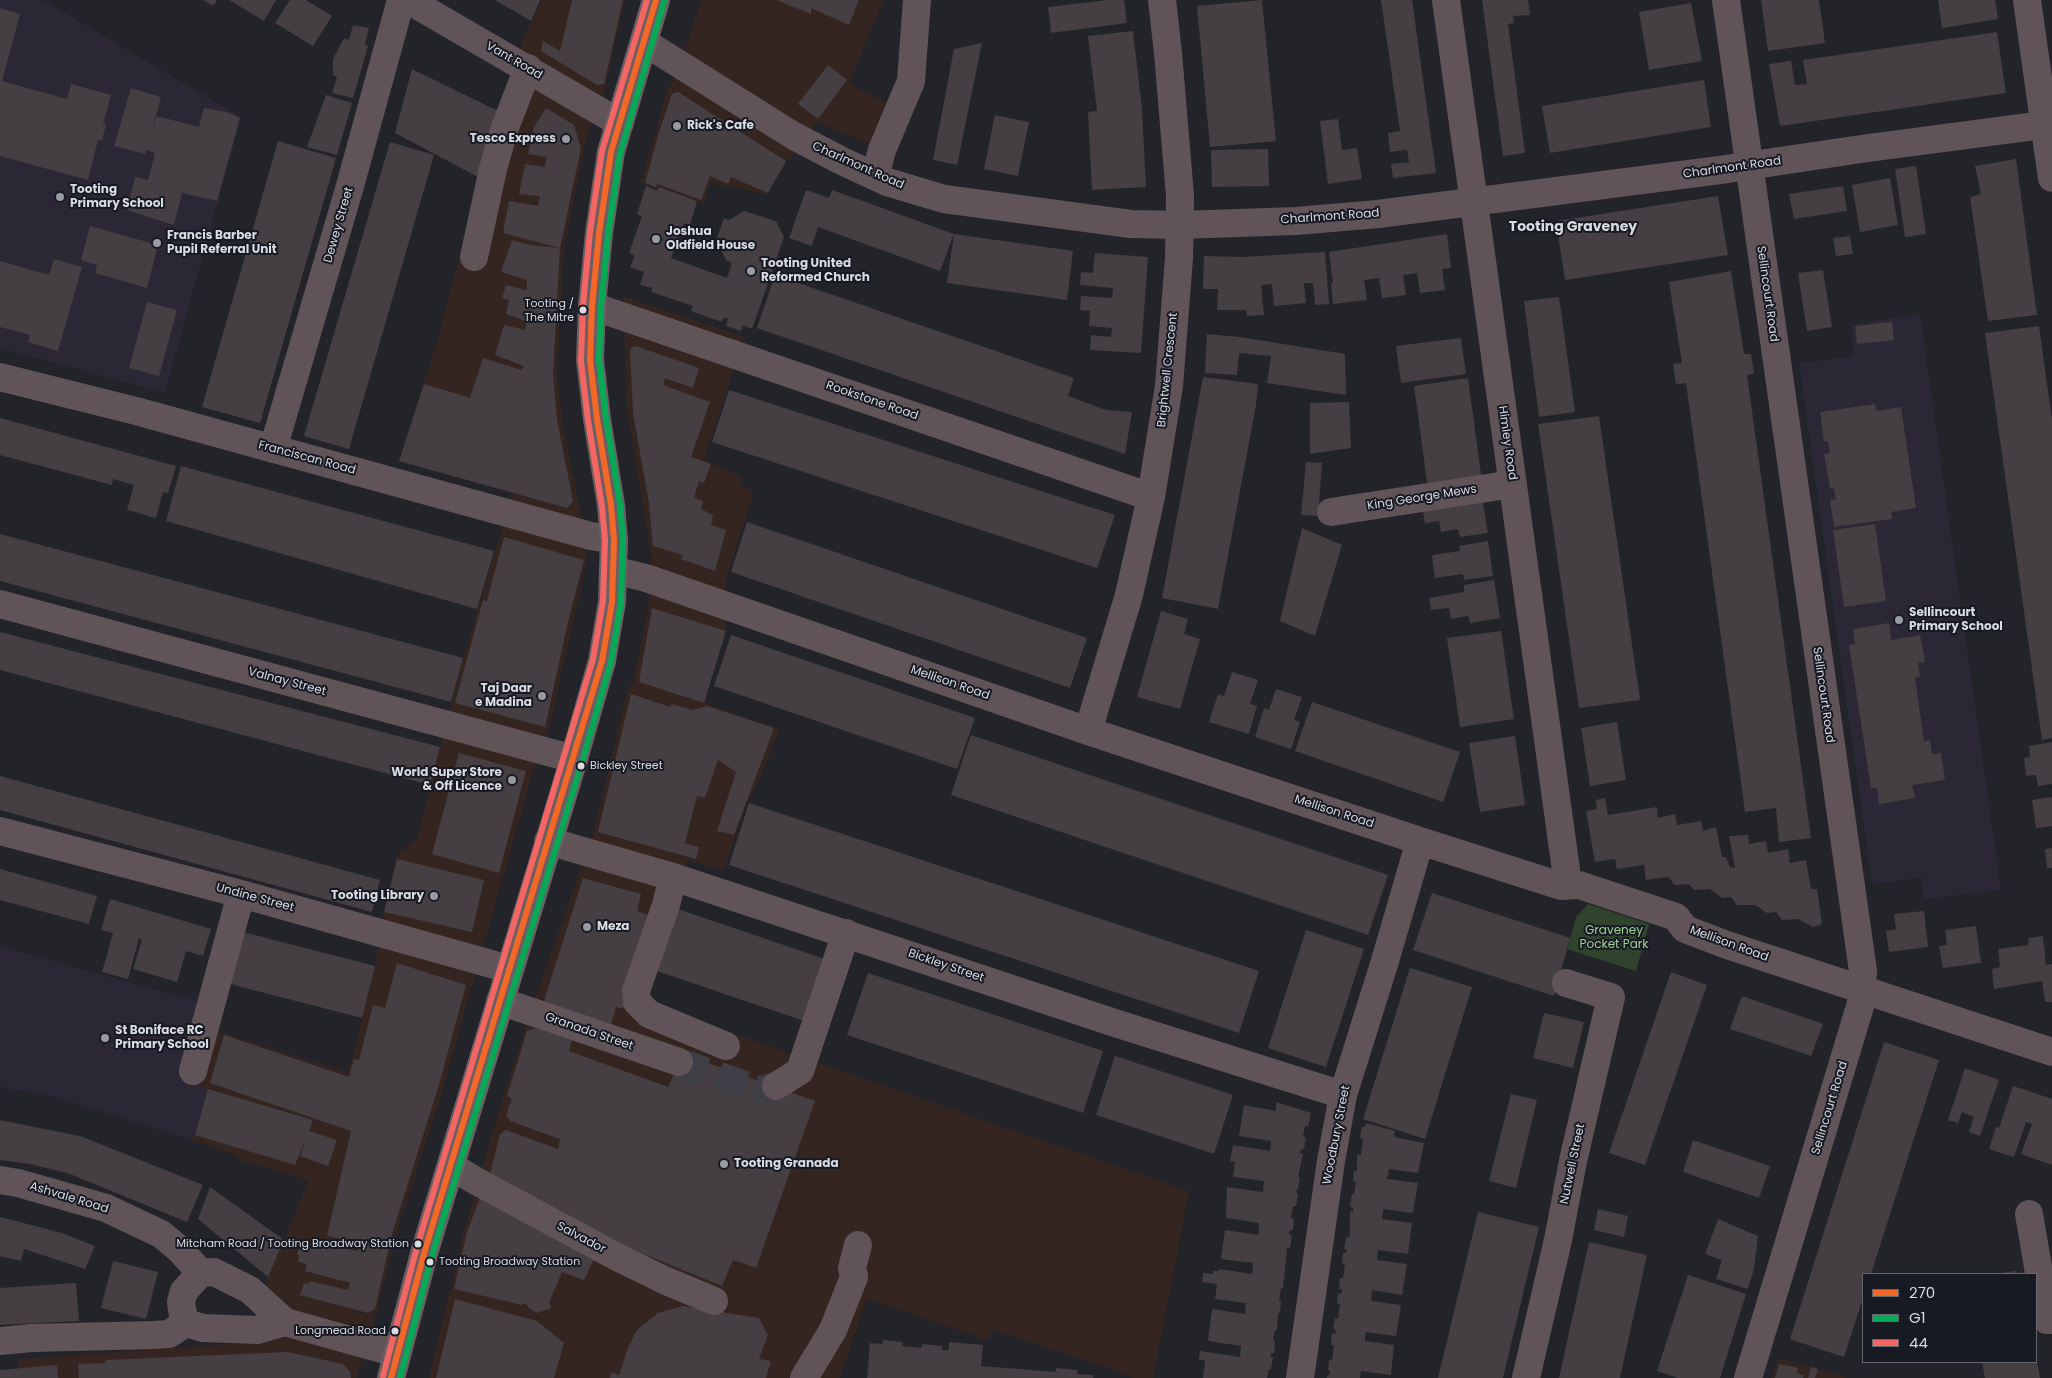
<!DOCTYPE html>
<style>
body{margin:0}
#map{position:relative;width:2052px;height:1378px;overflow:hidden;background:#23242a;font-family:Poppins,sans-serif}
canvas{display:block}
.legend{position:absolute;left:1862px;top:1273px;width:175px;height:90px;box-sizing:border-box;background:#171923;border:1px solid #65676f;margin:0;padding:6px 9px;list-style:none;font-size:15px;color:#d9dbe2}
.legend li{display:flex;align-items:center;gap:10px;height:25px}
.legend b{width:25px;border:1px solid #65676f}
</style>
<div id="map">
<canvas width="2052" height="1378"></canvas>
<ul class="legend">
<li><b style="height:6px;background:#f36827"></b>270</li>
<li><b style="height:6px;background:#06aa56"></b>G1</li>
<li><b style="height:6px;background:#f46663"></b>44</li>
</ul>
</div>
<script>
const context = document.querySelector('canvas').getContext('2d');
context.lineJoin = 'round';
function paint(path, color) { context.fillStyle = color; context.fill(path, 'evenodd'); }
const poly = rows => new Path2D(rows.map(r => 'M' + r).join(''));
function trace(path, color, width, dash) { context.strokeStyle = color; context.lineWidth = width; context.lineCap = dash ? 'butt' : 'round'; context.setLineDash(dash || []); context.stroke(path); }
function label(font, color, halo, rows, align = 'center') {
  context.font = font + ' Poppins,sans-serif'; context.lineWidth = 4; context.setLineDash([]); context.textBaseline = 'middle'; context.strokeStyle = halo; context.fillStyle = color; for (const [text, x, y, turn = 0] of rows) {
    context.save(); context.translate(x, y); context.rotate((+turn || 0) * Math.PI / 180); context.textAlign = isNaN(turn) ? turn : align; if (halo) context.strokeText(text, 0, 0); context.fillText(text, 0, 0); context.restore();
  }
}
const commercial = poly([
 [542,0,625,0,604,92,588,133,564,246,557,376,563,425,580,509,587,561,549,728,533,772,439,1102,396,1235,373,1325,357,1378,18,1378,17,1359,247,1343,265,1284,308,1182,303,1178,237,1160,238,1156,191,1140,195,1135,208,1089,196,1085,213,1029,348,1073,375,966,384,912,397,855,417,838,463,658,513,493,399,461,439,335,480,178,514,89,521,44],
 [701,0,885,0,882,3,849,84,895,107,872,145,816,122,795,154,786,161,767,194,711,183,703,203,659,187,657,191,641,182,666,94,680,65],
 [623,296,744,337,704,460,742,476,740,485,754,491,725,582,726,631,704,703,780,729,756,788,746,804,724,870,688,860,643,999,683,1016,772,1047,1189,1191,1153,1378,1132,1378,1112,1369,992,1330,988,1340,867,1299,840,1378,429,1378,464,1231,502,1101,534,1002,594,831,627,691,634,678,649,604,652,559,627,410],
 [1778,1358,1848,1378,1772,1378]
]);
const education = poly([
 [0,0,43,0,241,117,165,393,0,348],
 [1920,314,2001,890,1924,899,1921,878,1872,884,1799,363,1854,356,1851,325],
 [0,946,210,1005,203,1065,196,1085,208,1089,195,1135,191,1140,56,1097,0,1087]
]);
const green = poly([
 [1588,904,1649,924,1636,971,1567,949,1576,917]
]);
const building = poly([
 [203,0,217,0,213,6],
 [229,0,276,0,264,21],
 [290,0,306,0,332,16,313,46,275,23],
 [495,0,540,0,531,21],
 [572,0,623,0,604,84,597,85,541,51,543,41,560,51],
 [776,0,859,0,849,25,811,8,811,14],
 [1108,0,1124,0,1127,23,1051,33,1048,7],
 [1262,0,1276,141,1210,147,1197,6],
 [1381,0,1412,0,1436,173,1393,178,1391,164,1409,162,1407,150,1390,152,1388,133,1400,131],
 [1482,0,1528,0,1530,15,1513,16,1514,23,1508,24,1525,153,1503,156],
 [1761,0,1819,0,1825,43,1768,51],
 [1938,0,1995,0,1998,19,1942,28],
 [1691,3,1702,61,1649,70,1639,12],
 [0,8,20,14,2,81,67,99,71,84,111,95,103,124,106,124,102,141,98,140,88,180,0,156],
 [353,25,369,28,365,44,368,46,353,98,332,93,337,77,333,75,333,59,344,38,349,40],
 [1133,31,1142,109,1146,187,1092,190,1088,112,1097,111,1088,36],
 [1997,32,2006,93,1780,126,1769,64,1791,61,1795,85,1807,84,1803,60],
 [982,43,957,165,933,160,954,49],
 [828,65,847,80,818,119,798,104],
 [412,69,504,114,480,178,395,133],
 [1704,80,1711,127,1550,153,1542,106],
 [131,88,161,97,152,131,157,116,199,127,204,108,227,112,240,118,217,201,182,193,174,225,127,210,135,177,148,180,155,153,146,150,145,154,114,146],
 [678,92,786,161,768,193,731,177,728,184,710,176,701,200,657,184,656,187,645,183,659,132,672,94],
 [326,95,352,103,337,155,307,147],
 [546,108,574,125,581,148,560,248,503,233,509,201,538,206,540,196,519,194,525,164,545,167,547,157,528,154,534,127],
 [995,115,1029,122,1018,176,984,169],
 [1338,119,1342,150,1357,148,1362,179,1328,184,1320,121],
 [278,141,336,158,260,423,202,407],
 [390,142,434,155,349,449,304,436],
 [1268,149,1269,186,1212,187,1211,150],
 [2016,159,2037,315,1988,321,1970,197,1981,194,1975,166],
 [1916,166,1926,234,1905,237,1895,169],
 [1890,178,1898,225,1860,232,1852,185],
 [646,186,657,191,659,187,697,201,690,225,684,223,671,258,727,278,732,263,726,260,720,248,722,245,716,241,724,218,729,220,744,211,776,221,784,237,752,329,743,325,741,331,726,326,728,319,724,317,722,322,691,311,693,306,651,292,652,288,640,285,644,272,630,267,635,256,629,253,642,216,637,214],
 [1843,186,1847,211,1794,219,1789,194],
 [806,190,829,198,832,190,954,234,940,271,818,227,812,246,789,238],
 [1718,196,1728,255,1565,280,1556,221],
 [90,226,158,245,147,288,95,273,97,265,81,260],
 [954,234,1073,251,1067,300,947,283],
 [1447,234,1451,268,1442,269,1445,290,1420,293,1417,273,1403,275,1406,295,1382,298,1379,278,1364,280,1367,300,1333,304,1331,283,1333,283,1329,252],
 [1850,236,1853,254,1836,256,1833,238],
 [512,240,530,245,560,248,553,375,557,420,573,501,567,508,399,461,424,384,470,398,483,358,522,370,524,366,495,355,504,325,525,330,526,325,526,321,506,314,509,300,502,298,506,285,527,290,527,280,501,272],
 [1325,252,1329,304,1315,305,1313,283,1304,283,1306,303,1274,306,1272,284,1261,285,1264,315,1247,316,1246,310,1217,310,1218,289,1203,289,1204,256,1242,257],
 [1095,253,1148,257,1141,353,1090,350,1091,335,1111,337,1112,328,1089,326,1090,311,1080,310,1081,296,1112,298,1113,288,1080,285,1081,272,1093,273],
 [54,259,82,267,58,351,28,342,30,335,0,327,0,261,49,275],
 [1823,270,1832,327,1807,331,1798,273],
 [1731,271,1744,354,1751,354,1754,374,1747,375,1811,838,1779,842,1776,808,1745,812,1686,383,1676,384,1673,364,1682,363,1669,282],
 [775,275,1074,378,1068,396,1106,410,1132,412,1125,454,757,328],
 [1559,297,1575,412,1539,417,1524,301],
 [147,302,177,310,159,376,129,368],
 [1892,322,1894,340,1857,344,1855,326],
 [2039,326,2052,420,2052,738,2042,740,1985,333],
 [1207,334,1240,337,1345,354,1346,395,1267,383,1271,356,1239,353,1237,375,1205,373],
 [1461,338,1466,374,1401,383,1396,346],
 [636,346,699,368,693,388,665,378,663,385,710,402,691,457,711,464,704,483,699,481,694,498,703,501,701,509,713,515,711,525,726,530,715,571,681,559,683,555,653,546,649,503,633,413,630,349],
 [1203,377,1258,384,1256,405,1218,609,1162,598],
 [1468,378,1482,482,1428,489,1414,386],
 [729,390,1115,515,1097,568,712,442],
 [1349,402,1351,448,1310,454,1310,403],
 [1875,404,1876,411,1901,407,1916,508,1891,512,1892,519,1834,527,1830,500,1836,499,1834,488,1830,489,1824,454,1830,453,1828,441,1824,441,1820,412],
 [1599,416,1640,700,1579,708,1538,424],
 [0,418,176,466,168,493,163,492,156,518,127,510,134,485,113,479,112,485,0,455],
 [1306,462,1322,463,1318,516,1301,515],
 [181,466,494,551,477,609,166,521],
 [1482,497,1488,533,1460,537,1458,529,1441,532,1439,521,1425,523,1422,506],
 [747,522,1087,638,1070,688,731,572],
 [1875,524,1886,601,1844,607,1833,530],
 [1302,528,1342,545,1315,636,1280,621],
 [0,534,463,658,451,702,0,581],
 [504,537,584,560,568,622,545,727,455,703,483,600,487,601],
 [1488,541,1493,576,1464,580,1463,574,1435,578,1432,555,1460,551,1459,546],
 [1494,580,1500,618,1470,623,1468,616,1451,619,1449,608,1431,610,1429,598,1464,592,1464,585],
 [652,608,726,631,704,703,639,682],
 [1161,611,1188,619,1184,634,1200,639,1180,709,1137,697],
 [1889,623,1891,640,1920,635,1925,662,1918,663,1920,677,1915,678,1924,741,1930,740,1932,754,1941,753,1945,780,1912,785,1915,798,1879,804,1877,788,1871,788,1849,645,1855,644,1853,629],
 [1501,631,1514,719,1460,727,1447,638],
 [0,632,440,747,430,785,0,670],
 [731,635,975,718,957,769,714,686],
 [1232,672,1258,680,1250,704,1257,706,1249,734,1209,722,1218,694,1224,696],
 [1276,689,1302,697,1294,720,1300,722,1291,749,1255,737,1264,708,1269,710],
 [631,694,671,707,671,704,693,710,707,706,774,728,734,835,717,831,736,772,718,760,705,798,697,796,685,843,699,847,696,859,598,832],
 [1312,702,1460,752,1443,802,1295,751],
 [1617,722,1626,780,1590,786,1581,728],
 [971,735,1388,875,1368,935,951,795],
 [1515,736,1525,805,1480,812,1469,743],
 [2052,742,2052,784,2038,786,2036,775,2026,776,2024,758,2030,757,2029,746],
 [459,753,526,771,499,873,432,854],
 [0,776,380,880,372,912,0,810],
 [2052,797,2052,826,2036,828,2032,800],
 [1605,798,1608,815,1657,807,1658,818,1675,814,1677,825,1701,821,1703,831,1716,827,1722,857,1726,857,1730,867,1735,868,1729,836,1748,835,1749,844,1766,841,1768,853,1788,849,1790,863,1806,860,1811,889,1817,889,1822,924,1813,927,1798,919,1782,920,1776,912,1767,913,1755,905,1737,905,1731,897,1722,898,1710,889,1694,890,1689,884,1675,885,1668,877,1646,880,1644,865,1617,869,1615,859,1595,862,1586,811,1597,809,1596,800],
 [749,803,1259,971,1239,1033,729,865],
 [2052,848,2052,868,2047,868,2045,849],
 [397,859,484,880,472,932,384,912],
 [0,869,97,896,89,924,0,900],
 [583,878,641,894,637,911,654,917,623,1009,616,1007,610,1028,543,1004],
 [1432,893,1570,938,1554,996,1413,950],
 [110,899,211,929,203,956,186,951,177,982,133,969,142,940,139,938,128,979,102,972,113,933,101,930],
 [675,908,828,960,807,1022,654,970],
 [1924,911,1928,947,1889,952,1886,931,1896,929,1894,914],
 [1976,926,1981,963,1943,968,1939,946,1947,945,1945,930],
 [1306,930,1364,949,1326,1067,1268,1048],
 [239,931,375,966,362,1018,226,983],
 [2043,936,2046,965,2052,964,2052,1002,2045,1002,2042,981,1994,989,1992,969,2000,967,1998,949,2029,945,2028,938],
 [397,963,466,985,439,1085,392,1234,375,1309,368,1313,300,1295,304,1283,308,1284,309,1281,348,1290,350,1283,305,1271,307,1264,298,1262,299,1255,297,1254,300,1246,312,1249,314,1245,326,1247,327,1244,357,1251,359,1243,327,1236,351,1131,210,1083,224,1035,349,1077,354,1059,359,1060,373,1005,385,1008],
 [1410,968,1472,987,1425,1139,1363,1119],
 [1671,972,1707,985,1645,1165,1609,1153],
 [868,973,1103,1051,1083,1113,847,1035],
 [1742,996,1823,1024,1811,1056,1730,1029],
 [1544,1013,1584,1022,1573,1068,1533,1058],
 [535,1028,572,1040,569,1051,668,1087,683,1054,815,1101,756,1268,733,1260,722,1286,619,1244,489,1178,500,1134,506,1130,558,1149,560,1139,510,1121,506,1115,512,1099,507,1096,527,1031],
 [1884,1042,1939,1060,1871,1274,1863,1274,1863,1298,1844,1357,1790,1339],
 [1115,1056,1233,1095,1214,1154,1096,1115],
 [1965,1068,1999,1080,1980,1136,1969,1132,1974,1117,1962,1112,1958,1123,1948,1120],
 [2013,1086,2052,1099,2052,1165,2021,1154,2032,1124,2026,1122,2014,1157,1989,1149,1996,1127,1999,1128],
 [208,1089,313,1120,309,1131,337,1140,328,1166,300,1156,306,1138,295,1165,195,1135],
 [1511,1094,1537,1100,1516,1188,1489,1181],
 [1276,1102,1311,1113,1308,1126,1305,1126,1304,1131,1303,1137,1306,1137,1304,1149,1301,1149,1300,1153,1303,1154,1298,1177,1300,1177,1298,1189,1297,1189,1296,1192,1298,1194,1296,1206,1293,1206,1291,1218,1294,1219,1293,1230,1290,1230,1289,1235,1292,1235,1290,1248,1287,1248,1283,1288,1281,1288,1279,1301,1281,1301,1280,1312,1278,1314,1277,1331,1275,1330,1273,1340,1275,1341,1274,1353,1271,1353,1271,1357,1273,1357,1271,1369,1269,1369,1267,1378,1203,1378,1205,1360,1199,1360,1200,1351,1240,1357,1241,1346,1208,1341,1212,1309,1245,1314,1246,1303,1215,1299,1217,1284,1202,1282,1203,1273,1213,1274,1214,1271,1219,1271,1219,1269,1252,1274,1253,1263,1221,1259,1225,1230,1258,1235,1259,1228,1259,1223,1226,1218,1227,1187,1263,1192,1264,1181,1233,1177,1235,1162,1230,1161,1233,1145,1270,1151,1271,1141,1239,1136,1244,1105,1276,1111],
 [0,1120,80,1136,203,1185,187,1222,70,1174,30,1164,0,1160],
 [1366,1123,1395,1131,1394,1137,1424,1143,1418,1173,1389,1169,1387,1179,1418,1183,1413,1213,1383,1209,1382,1219,1412,1223,1408,1254,1378,1250,1377,1260,1407,1264,1402,1295,1372,1290,1371,1301,1401,1305,1396,1336,1366,1332,1365,1336,1365,1341,1394,1345,1391,1375,1361,1371,1360,1378,1327,1378,1327,1375,1330,1375,1330,1371,1328,1370,1329,1360,1332,1360,1333,1353,1334,1345,1331,1345,1332,1333,1335,1334,1336,1330,1333,1329,1335,1318,1338,1319,1340,1304,1337,1304,1338,1293,1341,1294,1342,1289,1339,1289,1340,1278,1343,1278,1345,1265,1342,1264,1343,1253,1346,1253,1347,1249,1344,1249,1346,1237,1349,1238,1350,1231,1350,1211,1353,1212,1353,1207,1350,1207,1352,1194,1354,1194,1355,1189,1356,1182,1353,1181,1354,1171,1357,1171,1357,1155,1361,1155,1363,1139,1360,1138,1362,1127,1365,1127],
 [1693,1140,1770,1166,1759,1198,1683,1172],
 [210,1187,284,1240,268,1277,198,1219],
 [483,1190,594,1259,584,1280,562,1272,549,1303,551,1308,537,1313,530,1309,525,1303,522,1305,454,1289,467,1232],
 [1598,1209,1628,1216,1624,1237,1594,1230],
 [1478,1212,1539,1227,1503,1378,1438,1378],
 [0,1217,62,1233,95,1246,85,1269,24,1249,21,1261,0,1256],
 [1718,1219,1758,1236,1754,1269,1748,1289,1716,1279,1722,1260,1705,1254],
 [1589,1242,1647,1255,1620,1378,1559,1378],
 [113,1261,158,1272,146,1319,101,1308],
 [2016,1271,2017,1274,2000,1274,2000,1273],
 [1688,1275,1746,1294,1720,1378,1678,1378,1657,1371],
 [76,1283,79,1321,0,1325,0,1288],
 [455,1299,537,1321,564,1343,554,1378,436,1378],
 [683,1306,759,1318,768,1335,759,1359,771,1361,766,1378,610,1378,612,1372,619,1375,628,1348,637,1330,658,1313],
 [883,1340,903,1342,902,1346,922,1348,922,1344,942,1346,942,1350,949,1350,949,1342,983,1345,981,1366,1056,1372,1056,1368,1077,1370,1077,1374,1094,1375,1093,1378,867,1378,870,1343,883,1344],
 [287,1352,343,1364,350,1371,351,1378,79,1378,78,1364,105,1363,106,1360],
 [2036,1356,2040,1378,1985,1378,1982,1362,2036,1362],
 [1779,1364,1798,1368,1796,1373,1804,1375,1803,1378,1775,1378],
 [57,1365,58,1378,0,1378,0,1370],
 [1811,1367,1818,1369,1815,1378,1808,1378]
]);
const minorTunnel = poly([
 [679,1062,760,1090,776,1086]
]);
const minor = poly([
 [408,0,620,123],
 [1446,0,1566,870,1561,886],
 [1726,0,1863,971,1861,1003,1748,1378],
 [2027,0,2052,178],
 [644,42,794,136,842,161,887,182,944,199,1131,224,1180,225,1296,221,1378,214,1720,170,1868,148,2052,124],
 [875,176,882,150,911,81,917,0],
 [474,257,493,169,504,130,528,68],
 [592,306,1151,497],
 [0,377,136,411,591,536,614,540],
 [273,449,350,186,401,0],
 [1331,512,1513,484],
 [613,570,646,578,1088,731,1420,841,1561,886,1579,885,1676,917,1685,929,1727,945,2052,1052],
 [0,604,574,759],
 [1088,731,1129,595,1151,497,1169,386,1179,258,1180,196,1168,53,1162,0],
 [0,831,241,894,509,969],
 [548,841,673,877,1118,1024,1343,1095],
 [673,877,666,905,636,991,637,1002,649,1014,726,1046],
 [500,1001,679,1062],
 [193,1071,241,894],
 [776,1086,800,1071,846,933],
 [451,1166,476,1181,617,1257,664,1280,714,1301],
 [0,1180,18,1183,106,1208,161,1234,179,1249,201,1273],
 [2029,1214,2047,1320,2052,1320],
 [201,1273,214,1272,250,1290,285,1322,396,1353],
 [201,1273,184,1291,181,1302,183,1315,187,1322,193,1325,203,1328,257,1330,285,1322],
 [0,1341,32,1338,154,1335,169,1334,187,1322],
 [804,1378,833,1330,854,1277,852,1268,858,1245],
 [1300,1378,1331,1161,1343,1095,1385,961,1420,841],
 [1526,1378,1558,1240,1573,1161,1611,997,1566,983]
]);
const major = poly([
 [391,1378,425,1250,574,759,602,661,612,602,614,540,611,505,597,419,590,360,592,306,599,233,611,152,656,0]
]);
const bus1 = poly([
 [391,1378,425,1250,602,661,612,602,614,540,611,505,597,419,590,360,592,306,599,233,611,152,656,0]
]);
const bus2 = poly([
 [400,1378,433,1252,582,762,611,662,621,602,623,539,620,504,606,418,599,360,601,307,608,234,620,154,664,2]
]);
const bus3 = poly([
 [383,1376,417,1247,593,659,603,601,605,540,602,506,588,420,581,361,583,305,590,232,602,151,647,0]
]);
const markers = [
 [677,126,5,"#999ba2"],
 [566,139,5,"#999ba2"],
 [60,197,5,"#999ba2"],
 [656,239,5,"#999ba2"],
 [157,243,5,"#999ba2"],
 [751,271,5,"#999ba2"],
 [583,310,4.5,"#d9dbe2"],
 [1899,620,5,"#999ba2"],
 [542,696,5,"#999ba2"],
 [581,766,4.5,"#d9dbe2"],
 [512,780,5,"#999ba2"],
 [434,896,5,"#999ba2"],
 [587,927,5,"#999ba2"],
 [105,1038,5,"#999ba2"],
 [724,1164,5,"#999ba2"],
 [418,1244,4.5,"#d9dbe2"],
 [430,1262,4.5,"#d9dbe2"],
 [395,1331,4.5,"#d9dbe2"]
];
const busNames = [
 ["Tooting /",574,304],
 ["The Mitre",574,318],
 ["Bickley Street",590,766,"left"],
 ["Mitcham Road / Tooting Broadway Station",409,1244],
 ["Tooting Broadway Station",439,1262,"left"],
 ["Longmead Road",386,1331]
];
const streetNames = [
 ["Vant Road",514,61,30],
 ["Charlmont Road",858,166,24],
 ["Charlmont Road",1732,168,-8],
 ["Charlmont Road",1330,217,-4],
 ["Dewey Street",339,225,-74],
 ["Sellincourt Road",1767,294,82],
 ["Brightwell Crescent",1168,370,-84],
 ["Rookstone Road",872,401,19],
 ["Himley Road",1507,443,82],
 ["Franciscan Road",307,458,15],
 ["King George Mews",1422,498,-9],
 ["Valnay Street",287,682,15],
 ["Mellison Road",950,683,19],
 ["Sellincourt Road",1823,695,82],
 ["Mellison Road",1334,812,18],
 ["Undine Street",255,898,15],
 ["Mellison Road",1729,944,20],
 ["Bickley Street",946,966,19],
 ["Granada Street",589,1032,19],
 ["Sellincourt Road",1830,1108,-73],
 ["Woodbury Street",1337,1135,-79],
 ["Nutwell Street",1573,1164,-78],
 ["Ashvale Road",69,1198,17],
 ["Salvador",581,1238,28]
];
const poiNames = [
 ["Rick's Cafe",687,126],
 ["Tesco Express",556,139,"right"],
 ["Tooting",70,190],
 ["Primary School",70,204],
 ["Joshua",666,232],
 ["Oldfield House",666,246],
 ["Francis Barber",167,236],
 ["Pupil Referral Unit",167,250],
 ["Tooting United",761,264],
 ["Reformed Church",761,278],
 ["Sellincourt",1909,613],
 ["Primary School",1909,627],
 ["Taj Daar",532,689,"right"],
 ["e Madina",532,703,"right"],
 ["World Super Store",502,773,"right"],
 ["& Off Licence",502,787,"right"],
 ["Tooting Library",424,896,"right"],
 ["Meza",597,927],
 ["St Boniface RC",115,1031],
 ["Primary School",115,1045],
 ["Tooting Granada",734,1164]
];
const parkNames = [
 ["Graveney",1614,931],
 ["Pocket Park",1614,945]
];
const neighbourhoodNames = [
 ["Tooting Graveney",1573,227]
];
paint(commercial, '#352521');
paint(education, '#2c2735');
paint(green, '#30442d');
paint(building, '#453e42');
trace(minorTunnel, '#3e3f46', 28, [28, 14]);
trace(minor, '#615459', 28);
trace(major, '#6c5e63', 28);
trace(bus1, '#f36827', 6);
trace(bus2, '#06aa56', 6);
trace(bus3, '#f46663', 6);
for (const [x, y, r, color] of markers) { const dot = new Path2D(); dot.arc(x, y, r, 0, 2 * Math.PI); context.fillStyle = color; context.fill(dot); trace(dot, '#171923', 2); }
label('11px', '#d9dbe2', '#171923', busNames, 'right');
label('12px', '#d9dbe2', '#171923', streetNames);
label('bold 12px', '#d9dbe2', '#171923', poiNames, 'left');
label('12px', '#a1d197', '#171923', parkNames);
label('bold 14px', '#d9dbe2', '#171923', neighbourhoodNames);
</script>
